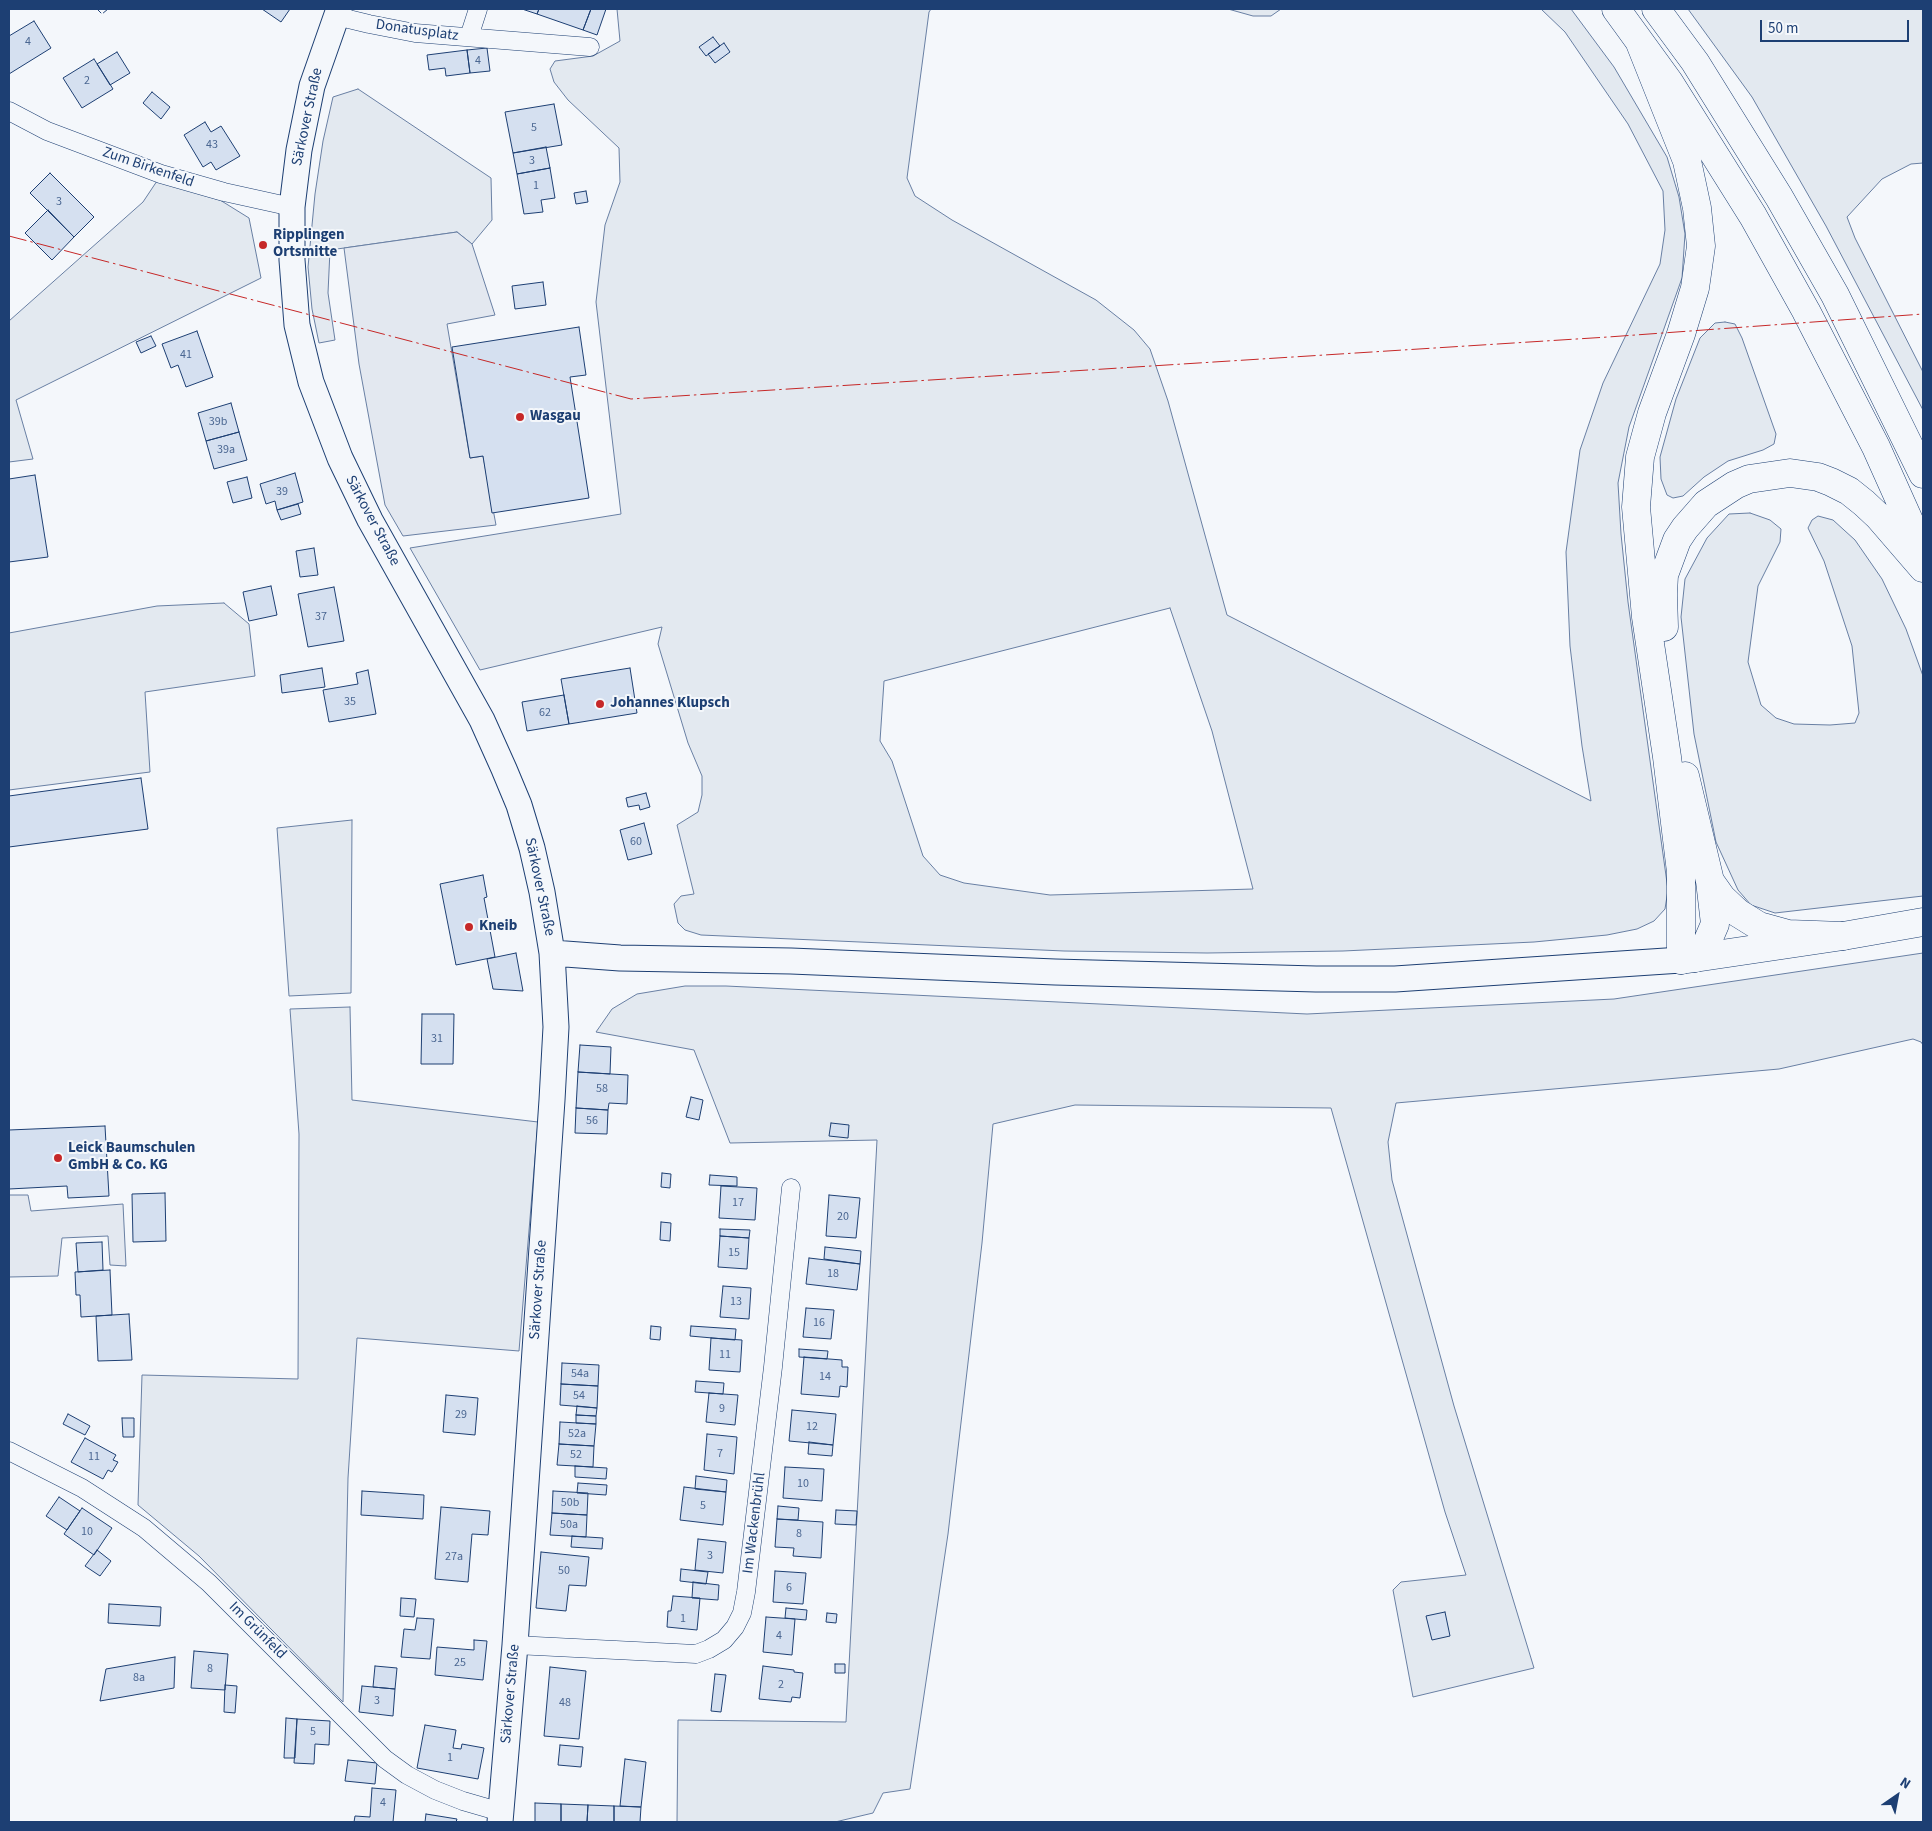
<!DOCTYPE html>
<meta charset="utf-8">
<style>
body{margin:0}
#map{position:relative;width:1932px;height:1831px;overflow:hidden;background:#f4f7fb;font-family:"Source Sans 3",sans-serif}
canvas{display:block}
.frame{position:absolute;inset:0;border:10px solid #1d3f73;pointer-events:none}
.north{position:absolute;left:1872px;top:1771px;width:50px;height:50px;-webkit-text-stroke:4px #f4f7fb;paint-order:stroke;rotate:33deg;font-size:14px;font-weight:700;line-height:20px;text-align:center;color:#1d3f73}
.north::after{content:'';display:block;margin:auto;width:18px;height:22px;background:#1d3f73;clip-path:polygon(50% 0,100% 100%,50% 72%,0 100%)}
.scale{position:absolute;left:1760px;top:20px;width:149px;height:22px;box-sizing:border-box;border:2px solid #1d3f73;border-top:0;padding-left:6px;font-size:15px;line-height:18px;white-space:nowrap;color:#1d3f73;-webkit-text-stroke:4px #f4f7fb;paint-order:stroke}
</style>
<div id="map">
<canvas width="1932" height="1831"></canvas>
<div class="frame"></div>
<div class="north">N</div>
<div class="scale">50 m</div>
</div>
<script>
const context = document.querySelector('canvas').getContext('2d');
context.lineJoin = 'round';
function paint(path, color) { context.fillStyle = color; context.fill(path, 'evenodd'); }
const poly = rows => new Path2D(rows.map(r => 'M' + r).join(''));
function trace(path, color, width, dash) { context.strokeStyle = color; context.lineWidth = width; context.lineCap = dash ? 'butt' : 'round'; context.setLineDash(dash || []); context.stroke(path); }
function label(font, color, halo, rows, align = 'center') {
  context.font = font + ' "Source Sans 3",sans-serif'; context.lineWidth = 4; context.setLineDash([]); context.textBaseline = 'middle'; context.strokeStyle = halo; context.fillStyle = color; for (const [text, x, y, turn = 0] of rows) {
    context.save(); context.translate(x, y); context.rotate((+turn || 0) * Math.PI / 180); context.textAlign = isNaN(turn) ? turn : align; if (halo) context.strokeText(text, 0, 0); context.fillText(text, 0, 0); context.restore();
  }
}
const green = poly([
 [617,9,931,9,929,12,907,178,915,196,952,220,1096,300,1134,330,1150,349,1168,401,1227,615,1591,801,1582,746,1570,646,1566,552,1580,450,1603,383,1660,264,1665,230,1663,191,1628,124,1565,32,1541,9,1571,9,1614,67,1667,157,1679,197,1685,234,1682,278,1629,427,1618,483,1621,534,1628,602,1668,890,1665,909,1654,921,1637,929,1607,935,1534,942,1343,951,1207,953,1064,951,701,935,685,930,678,923,674,904,681,896,694,894,677,825,698,812,702,795,702,776,688,743,658,644,662,627,480,670,410,548,621,514,596,302,605,225,620,182,619,148,568,100,554,82,550,69,555,61,593,56,620,41,617,9],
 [1170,608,1212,731,1253,889,1050,895,964,883,940,875,923,856,892,761,880,741,884,681,1170,608],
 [1228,9,1281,9,1271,16,1253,16,1228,9],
 [1688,9,1923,9,1923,163,1911,164,1882,179,1847,217,1855,238,1923,372,1923,410,1826,226,1752,97,1688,9],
 [358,89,491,178,492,220,472,244,457,232,330,250,328,293,335,340,319,343,312,309,308,267,315,194,323,141,333,97,358,89],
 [157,181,220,200,249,218,261,278,16,400,33,459,9,462,9,321,143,202,157,181],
 [1725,322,1735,324,1742,338,1776,434,1774,444,1763,450,1728,461,1704,477,1683,496,1673,498,1667,495,1661,479,1660,457,1676,399,1700,338,1715,323,1725,322],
 [1750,513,1770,520,1781,529,1780,542,1758,586,1748,662,1761,705,1776,718,1794,724,1830,725,1855,723,1859,713,1852,646,1824,561,1808,528,1812,520,1818,516,1833,520,1855,540,1882,579,1906,629,1923,676,1923,896,1775,913,1751,905,1738,890,1716,842,1694,734,1681,617,1685,579,1707,538,1729,514,1750,513],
 [224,603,249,624,255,676,145,692,150,772,9,790,9,633,157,606,224,603],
 [352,820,351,993,289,996,277,828,352,820],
 [1923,953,1923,1045,1921,1042,1913,1039,1779,1069,1396,1103,1388,1142,1392,1180,1454,1406,1534,1668,1413,1697,1393,1590,1401,1582,1466,1575,1445,1512,1331,1108,1075,1105,993,1124,982,1243,948,1534,910,1789,883,1793,873,1813,835,1822,677,1822,678,1720,846,1722,877,1140,730,1143,694,1050,596,1032,612,1009,637,994,685,986,726,986,1307,1014,1614,999,1923,953],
 [350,1007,352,1100,538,1122,519,1351,357,1338,348,1478,343,1702,199,1556,138,1505,142,1375,298,1379,299,1134,290,1009,350,1007]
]);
const parking = poly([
 [457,232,472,244,495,315,447,324,470,458,483,456,496,525,403,536,385,505,359,364,344,248,457,232],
 [9,1195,28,1195,31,1211,123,1204,126,1266,110,1265,108,1236,62,1238,58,1276,9,1277,9,1195]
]);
const building = poly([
 [262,9,290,9,281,22,262,9],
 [522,9,539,9,537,14,522,9],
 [539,9,591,9,583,30,537,14,539,9],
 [591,9,606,9,597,35,583,30,591,9],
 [34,21,51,48,9,74,9,36,34,21],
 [713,37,720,46,706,56,699,47,713,37],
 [724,43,730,52,715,63,708,54,724,43],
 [487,48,490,71,470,73,467,50,487,48],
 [467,50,470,73,446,76,445,68,429,70,427,55,467,50],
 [117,52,130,73,110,85,97,64,117,52],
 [94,59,113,89,82,108,63,78,94,59],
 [152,92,170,107,161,119,143,103,152,92],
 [554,104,562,145,513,153,505,112,554,104],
 [205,122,211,132,221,126,240,156,216,170,211,162,203,167,184,135,205,122],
 [546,147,550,168,517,174,513,153,546,147],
 [550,168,555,198,541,200,543,212,524,214,517,174,550,168],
 [50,173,94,217,74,237,30,193,50,173],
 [586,191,588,202,576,204,574,193,586,191],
 [48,210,74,237,52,260,25,233,48,210],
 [543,282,546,305,515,309,512,286,543,282],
 [579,327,586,375,570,377,589,498,492,513,483,456,470,458,452,347,579,327],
 [197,331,213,377,186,387,178,365,171,368,162,344,197,331],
 [151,336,156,346,141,353,136,342,151,336],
 [231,403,239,432,206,441,198,413,231,403],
 [239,432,247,460,214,469,206,441,239,432],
 [295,473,303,502,277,510,275,501,266,504,260,484,295,473],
 [35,475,48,557,9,562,9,479,35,475],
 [247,477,252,498,233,503,227,482,247,477],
 [298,504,301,514,281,520,277,510,298,504],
 [314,548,318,575,300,577,296,551,314,548],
 [271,586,277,615,249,621,243,592,271,586],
 [334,587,344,641,308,647,298,594,334,587],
 [322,668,325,687,282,693,280,675,322,668],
 [630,668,637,713,569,724,561,679,630,668],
 [368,670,376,714,329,722,323,690,358,684,356,673,368,670],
 [564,695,569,724,527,731,522,702,564,695],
 [141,778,148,829,9,847,9,796,141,778],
 [646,793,650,807,640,810,639,805,628,807,626,798,646,793],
 [644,823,652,854,628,860,620,830,644,823],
 [483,875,487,897,484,898,495,957,456,965,440,884,483,875],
 [516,953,523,991,493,989,487,959,516,953],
 [422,1014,454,1014,453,1064,421,1064,422,1014],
 [580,1045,611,1047,610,1074,578,1072,580,1045],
 [578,1072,628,1075,627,1104,609,1103,608,1110,576,1108,578,1072],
 [691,1097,703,1100,699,1120,686,1117,691,1097],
 [576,1108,608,1110,607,1134,575,1133,576,1108],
 [831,1123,849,1125,848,1138,829,1136,831,1123],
 [105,1126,109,1196,68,1198,67,1186,9,1189,9,1130,105,1126],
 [662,1173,671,1174,670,1188,661,1187,662,1173],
 [710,1175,737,1177,737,1186,709,1185,710,1175],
 [721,1186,757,1188,755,1220,719,1218,721,1186],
 [165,1193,166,1241,133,1242,132,1194,165,1193],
 [829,1195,860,1198,856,1238,826,1236,829,1195],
 [661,1222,671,1223,670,1241,660,1240,661,1222],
 [720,1229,750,1230,749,1238,720,1236,720,1229],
 [720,1236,749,1238,747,1269,718,1267,720,1236],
 [102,1242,103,1270,78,1272,76,1243,102,1242],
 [825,1247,861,1251,860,1264,824,1259,825,1247],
 [809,1258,860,1264,857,1290,806,1284,809,1258],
 [110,1270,112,1315,81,1317,80,1295,76,1295,75,1272,110,1270],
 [723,1286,751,1288,749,1319,720,1317,723,1286],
 [806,1308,834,1310,831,1339,803,1337,806,1308],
 [129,1314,132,1360,98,1361,96,1316,129,1314],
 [651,1326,661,1327,660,1340,650,1339,651,1326],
 [691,1326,736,1329,735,1340,690,1336,691,1326],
 [711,1338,742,1340,740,1372,709,1370,711,1338],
 [799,1349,828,1351,827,1359,799,1357,799,1349],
 [804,1357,842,1360,842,1367,848,1367,847,1387,840,1386,839,1397,801,1394,804,1357],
 [562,1363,599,1365,598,1386,561,1384,562,1363],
 [696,1381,724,1383,723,1394,695,1392,696,1381],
 [561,1384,598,1386,597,1408,560,1405,561,1384],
 [709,1393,738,1395,735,1425,706,1422,709,1393],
 [446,1395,478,1398,475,1435,443,1432,446,1395],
 [577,1406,597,1408,596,1416,576,1415,577,1406],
 [792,1410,836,1414,833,1445,789,1441,792,1410],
 [68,1414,90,1426,85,1435,63,1424,68,1414],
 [576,1415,596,1416,596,1424,576,1423,576,1415],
 [122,1418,134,1418,134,1437,123,1437,122,1418],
 [560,1422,596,1424,594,1446,559,1444,560,1422],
 [707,1434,737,1437,734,1474,704,1470,707,1434],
 [85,1438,116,1455,113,1460,118,1462,112,1472,108,1470,103,1479,71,1462,85,1438],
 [809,1442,833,1445,832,1456,808,1454,809,1442],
 [559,1444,594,1446,593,1467,557,1465,559,1444],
 [575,1466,607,1468,606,1479,575,1477,575,1466],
 [785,1467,824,1469,822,1501,783,1498,785,1467],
 [696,1476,727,1480,726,1492,695,1489,696,1476],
 [578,1483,607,1485,606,1495,577,1493,578,1483],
 [684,1487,726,1492,723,1525,680,1520,684,1487],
 [362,1491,424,1495,423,1519,361,1515,362,1491],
 [553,1491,588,1493,587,1515,552,1513,553,1491],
 [59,1497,80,1511,67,1530,46,1516,59,1497],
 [778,1506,799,1508,798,1520,777,1519,778,1506],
 [441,1507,490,1511,488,1535,472,1534,468,1582,435,1579,441,1507],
 [82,1508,112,1528,94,1555,64,1534,82,1508],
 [836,1510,857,1511,856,1525,835,1524,836,1510],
 [552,1513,587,1515,586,1537,550,1535,552,1513],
 [777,1519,823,1522,821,1558,793,1556,794,1548,775,1547,777,1519],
 [572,1536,603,1538,602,1549,571,1547,572,1536],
 [698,1539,726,1542,723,1573,695,1570,698,1539],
 [97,1550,111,1561,100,1576,85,1566,97,1550],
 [541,1552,589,1557,586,1586,569,1585,566,1611,536,1608,541,1552],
 [681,1569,708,1572,706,1584,680,1581,681,1569],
 [775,1571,806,1573,803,1604,773,1602,775,1571],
 [693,1582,719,1585,718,1600,692,1598,693,1582],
 [673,1596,700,1598,697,1630,667,1627,668,1611,671,1611,673,1596],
 [401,1598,416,1599,414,1617,400,1616,401,1598],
 [109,1604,161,1607,160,1626,108,1623,109,1604],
 [786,1608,807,1610,806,1620,785,1618,786,1608],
 [1445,1612,1450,1636,1432,1640,1426,1616,1445,1612],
 [827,1613,837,1614,836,1623,826,1622,827,1613],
 [766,1617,795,1619,792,1655,763,1652,766,1617],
 [417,1618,434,1619,430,1659,401,1657,404,1629,415,1630,417,1618],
 [474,1640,487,1641,483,1680,435,1675,437,1647,474,1650,474,1640],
 [194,1651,228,1654,225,1690,191,1688,194,1651],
 [175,1657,174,1688,100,1701,106,1669,175,1657],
 [835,1664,845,1664,845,1673,835,1673,835,1664],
 [375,1666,397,1668,395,1689,373,1687,375,1666],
 [763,1666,794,1670,794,1672,803,1673,800,1698,792,1697,791,1702,759,1699,763,1666],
 [550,1667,586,1671,579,1739,544,1736,550,1667],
 [715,1674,726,1675,721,1712,711,1711,715,1674],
 [225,1685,237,1686,235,1713,224,1712,225,1685],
 [362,1686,395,1689,393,1716,359,1712,362,1686],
 [286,1718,297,1719,295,1758,284,1758,286,1718],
 [297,1719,330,1721,329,1745,315,1744,314,1764,294,1763,297,1719],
 [425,1725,456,1730,453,1748,461,1749,462,1744,484,1748,478,1779,417,1768,425,1725],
 [560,1745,583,1747,581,1767,558,1765,560,1745],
 [625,1759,646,1762,641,1807,620,1806,625,1759],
 [348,1760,377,1763,375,1784,345,1781,348,1760],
 [372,1788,396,1790,393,1822,354,1822,355,1816,370,1817,372,1788],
 [535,1803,561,1804,561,1822,535,1822,535,1803],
 [561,1804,588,1805,587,1822,561,1822,561,1804],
 [588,1805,614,1806,614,1822,587,1822,588,1805],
 [614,1806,641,1807,640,1822,614,1822,614,1806],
 [426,1814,457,1819,456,1822,425,1822,426,1814]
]);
const minor = poly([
 [336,16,369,24,415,33,590,47],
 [469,37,478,9],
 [9,111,47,131,161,174,224,192,292,207],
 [9,1451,82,1488,144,1528,209,1583,385,1759,407,1775,435,1790,463,1801,501,1812],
 [515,1645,696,1654,709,1649,724,1640,735,1627,742,1613,746,1592,773,1367,791,1188]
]);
const secondary = poly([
 [339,9,312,86,299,150,292,207,292,260,297,325,311,382,340,458,370,520,482,720,504,769,519,805,532,848,542,892,552,953,556,1027,552,1100,515,1645,500,1822],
 [552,953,620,958,791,961,1055,972,1316,979,1395,979,1681,960]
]);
const primary = poly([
 [1681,960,1843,936,1923,922]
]);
const motorway = poly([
 [1616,9,1669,82,1753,216,1806,311,1876,447,1923,552],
 [1656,9,1695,62,1779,197,1835,295,1923,474],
 [1640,43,1687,161,1697,208,1701,246,1695,288,1681,334,1652,413,1640,457,1636,507,1646,617,1667,757,1681,872,1681,960],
 [1664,627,1663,594,1664,575,1677,540,1685,528,1706,504,1735,485,1749,479,1790,473,1818,477,1831,482,1849,491,1864,503,1879,517,1923,568],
 [1685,776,1710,881,1715,924,1706,945,1695,958],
 [1710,881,1722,898,1738,913,1759,926,1788,934,1843,936]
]);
const fence = poly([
 [97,9,102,14,108,9]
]);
const power = poly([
 [9,236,631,399,1608,337,1923,314]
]);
const markers = [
 [263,245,5,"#c62828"],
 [520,417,5,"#c62828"],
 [600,704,5,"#c62828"],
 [469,927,5,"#c62828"],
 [58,1158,5,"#c62828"]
];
const numberNames = [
 ["4",28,42],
 ["4",478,61],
 ["2",87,81],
 ["5",534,128],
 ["43",212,145],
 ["3",532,161],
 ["1",536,186],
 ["3",59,202],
 ["41",186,355],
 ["39b",218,422],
 ["39a",226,450],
 ["39",282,492],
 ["37",321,617],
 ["35",350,702],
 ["62",545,713],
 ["60",636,842],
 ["31",437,1039],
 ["58",602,1089],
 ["56",592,1121],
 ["17",738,1203],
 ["20",843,1217],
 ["15",734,1253],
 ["18",833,1274],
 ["13",736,1302],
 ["16",819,1323],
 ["11",725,1355],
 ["54a",580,1374],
 ["14",825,1377],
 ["54",579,1396],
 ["9",722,1409],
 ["29",461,1415],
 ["12",812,1427],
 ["52a",577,1434],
 ["7",720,1454],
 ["52",576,1455],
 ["11",94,1457],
 ["10",803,1484],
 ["50b",570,1503],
 ["5",703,1506],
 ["50a",569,1525],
 ["10",87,1532],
 ["8",799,1534],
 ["3",710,1556],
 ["27a",454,1557],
 ["50",564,1571],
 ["6",789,1588],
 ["1",683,1619],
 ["4",779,1636],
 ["25",460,1663],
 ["8",210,1669],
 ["8a",139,1678],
 ["2",781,1685],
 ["3",377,1701],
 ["48",565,1703],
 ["5",313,1732],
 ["1",450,1758],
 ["4",383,1803]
];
const streetNames = [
 ["Donatusplatz",417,31,8],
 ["Särkover Straße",308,117,-78],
 ["Zum Birkenfeld",148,168,19],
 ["Särkover Straße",372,521,62],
 ["Särkover Straße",539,887,78],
 ["Särkover Straße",539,1290,-86],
 ["Im Wackenbrühl",755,1523,-83],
 ["Im Grünfeld",257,1631,45],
 ["Särkover Straße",511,1694,-85]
];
const poiNames = [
 ["Ripplingen",273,236],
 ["Ortsmitte",273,253],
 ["Wasgau",530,417],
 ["Johannes Klupsch",610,704],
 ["Kneib",479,927],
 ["Leick Baumschulen",68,1149],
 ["GmbH & Co. KG",68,1166]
];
paint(green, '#e3e9f0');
trace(green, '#687fa3', 1);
paint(parking, '#e3e8f0');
trace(parking, '#687fa3', 1);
paint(building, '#d5e0f0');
trace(building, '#1d3f73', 1);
trace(minor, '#1d3f73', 19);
trace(secondary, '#1d3f73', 27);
trace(primary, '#1d3f73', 29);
trace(motorway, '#1d3f73', 29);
trace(minor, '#f4f7fb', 18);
trace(secondary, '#f4f7fb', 25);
trace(primary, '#f4f7fb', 28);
trace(motorway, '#f4f7fb', 28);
trace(fence, '#1d3f73', 1, [6, 2.5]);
trace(power, '#c62828', 1, [18, 4, 2.5, 4]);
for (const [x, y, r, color] of markers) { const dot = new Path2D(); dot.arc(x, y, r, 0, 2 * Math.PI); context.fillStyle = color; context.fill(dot); trace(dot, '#f4f7fb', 2); }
label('12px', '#4b6792', null, numberNames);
label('15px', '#1d3f73', '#f4f7fb', streetNames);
label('bold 15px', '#1d3f73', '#f4f7fb', poiNames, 'left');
</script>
